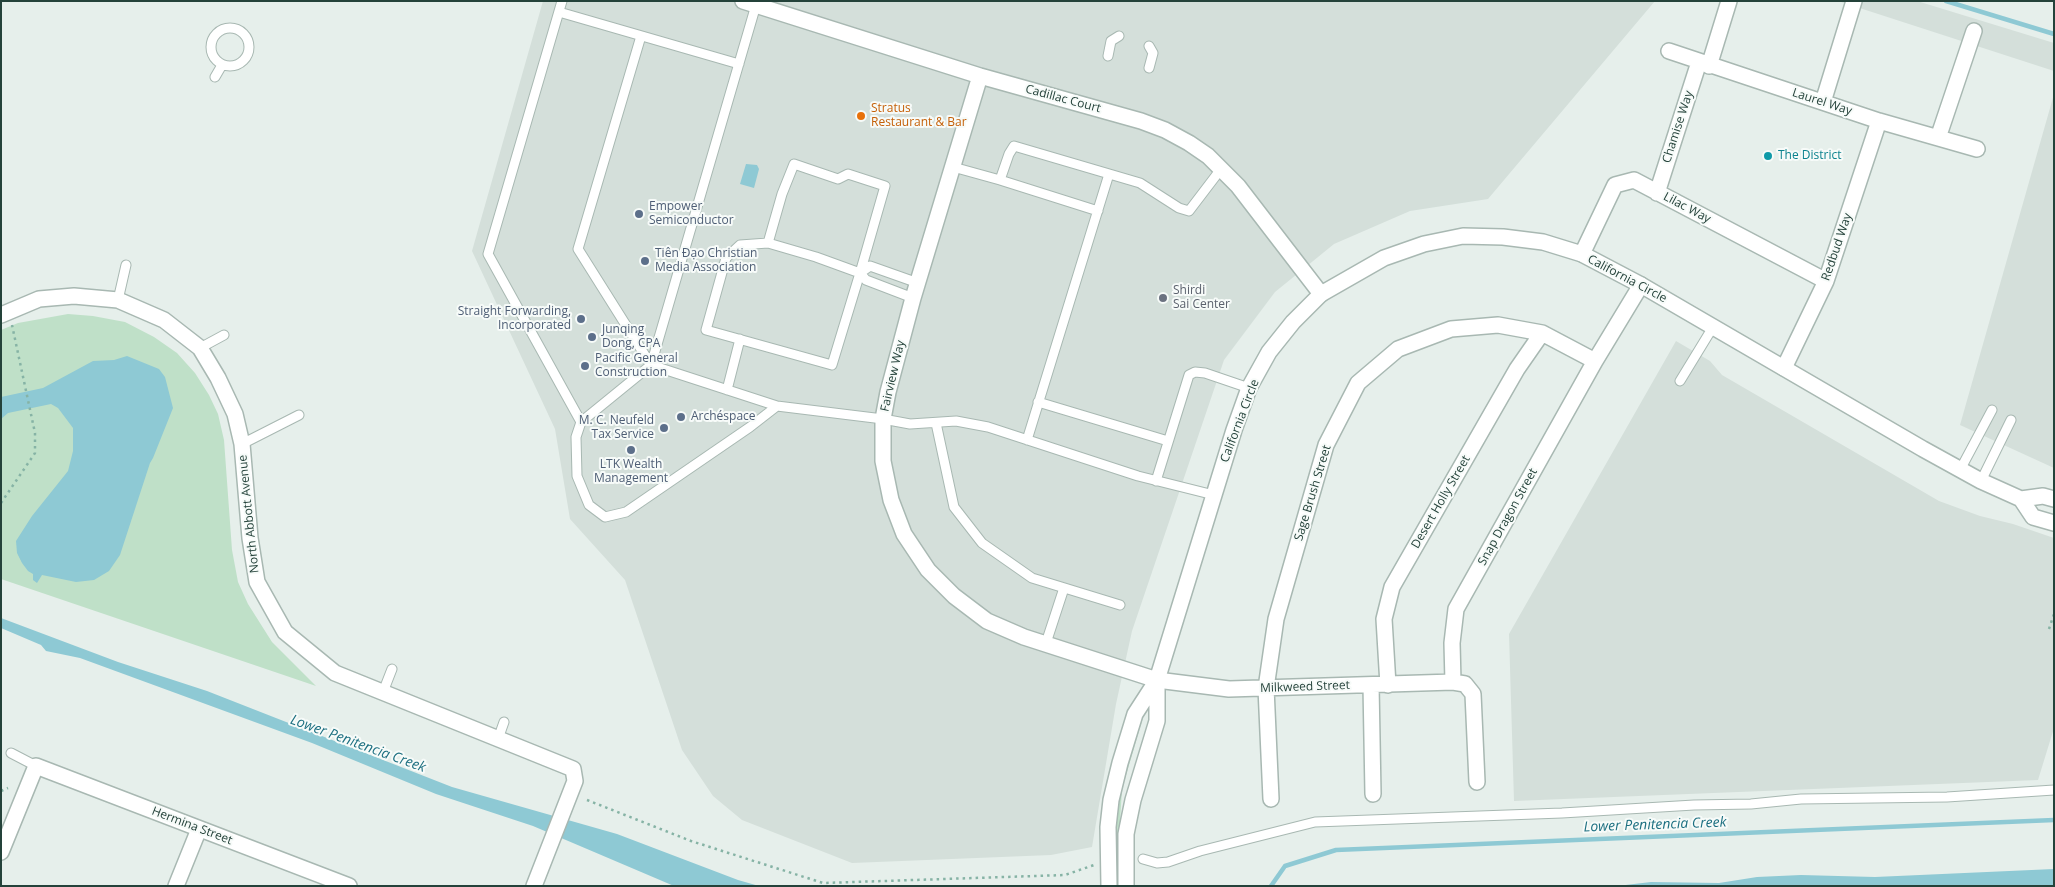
<!DOCTYPE html>
<meta charset="utf-8">
<style>
body{margin:0}
#map{position:relative;width:2055px;height:887px;overflow:hidden;background:#e6efeb;font-family:"Open Sans",sans-serif}
canvas{display:block}
.frame{position:absolute;inset:0;border:2px solid #24423a;pointer-events:none}
</style>
<div id="map">
<canvas width="2055" height="887"></canvas>
<div class="frame"></div>
</div>
<script>
const context = document.querySelector('canvas').getContext('2d');
context.lineJoin = 'round';
function paint(path, color) { context.fillStyle = color; context.fill(path, 'evenodd'); }
const poly = rows => new Path2D(rows.map(r => 'M' + r).join(''));
function trace(path, color, width, dash) { context.strokeStyle = color; context.lineWidth = width; context.lineCap = dash ? 'butt' : 'round'; context.setLineDash(dash || []); context.stroke(path); }
function label(font, color, halo, rows, align = 'center') {
  context.font = font + ' "Open Sans",sans-serif'; context.lineWidth = 4; context.setLineDash([]); context.textBaseline = 'middle'; context.strokeStyle = halo; context.fillStyle = color; for (const [text, x, y, turn = 0] of rows) {
    context.save(); context.translate(x, y); context.rotate((+turn || 0) * Math.PI / 180); context.textAlign = isNaN(turn) ? turn : align; if (halo) context.strokeText(text, 0, 0); context.fillText(text, 0, 0); context.restore();
  }
}
const built = poly([
 [543,1,1655,1,1488,199,1410,211,1334,244,1275,292,1224,360,1132,631,1116,704,1092,847,1051,855,852,863,742,820,713,796,682,750,625,580,570,519,555,429,472,251],
 [1838,1,1917,1,2054,43,2054,71],
 [2054,94,2054,468,1960,425],
 [1676,341,1710,361,1722,375,1939,501,1980,516,2013,524,2054,538,2054,728,2038,780,1514,801,1509,634]
]);
const green = poly([
 [68,314,93,316,125,322,154,337,177,353,195,373,209,395,218,414,224,440,232,550,238,582,248,604,272,642,316,686,1,579,1,330,18,323],
 [1144,714,1122,789,1119,839,1120,886,1114,886,1115,806,1141,715]
]);
const water = poly([
 [746,164,757,165,759,169,754,188,740,184],
 [127,356,159,369,165,377,173,408,153,458,150,463,120,555,109,571,94,580,76,582,42,575,37,583,33,580,33,574,28,571,22,563,17,553,16,541,32,516,68,471,73,451,73,428,58,408,51,404,8,413,1,419,1,397,43,388,93,361,114,360],
 [1,618,118,662,207,691,452,787,617,834,738,880,759,886,674,886,533,826,436,794,312,743,80,658,46,651,41,645,1,628],
 [2054,869,2054,886,1617,886,1651,882,1719,883,1757,877,1801,875,1875,877]
]);
const stream = poly([
 [1946,1,2054,34],
 [1271,886,1285,866,1336,850,2054,820]
]);
const path = poly([
 [1,503,35,453,35,433,12,325],
 [2049,629,2054,614],
 [1,791,8,788],
 [587,800,691,841,823,883,1065,875,1094,865]
]);
const service = poly([
 [562,1,488,254,581,422,651,365,756,5],
 [559,12,739,64],
 '211 47a19 19 0 1 1 38 0a19 19 0 1 1-38 0Z',
 [641,36,578,249,651,365,777,406,883,419,910,424,956,421,988,427,1138,476,1214,495],
 [1149,46,1153,53,1149,68],
 [1108,56,1111,41,1119,36],
 [215,77,222,65],
 [953,167,1000,180,1009,154,1014,146,1140,183,1179,208,1189,211,1221,169],
 [1000,180,1098,211],
 [768,243,782,194,794,164,838,179,848,174,885,186,860,273,832,365,706,330,726,258,740,245,768,243,816,257,860,273,866,280,913,298],
 [860,273,870,266,918,283],
 [118,300,126,265],
 [200,348,224,335],
 [1680,381,1713,327],
 [727,390,740,339],
 [1038,402,1168,441],
 [581,422,576,437,577,476,589,505,605,517,626,512,750,427,777,406],
 [936,423,954,507,982,543,1032,578,1120,605],
 [1027,440,1109,174],
 [242,444,299,415],
 [1960,470,1992,410],
 [1156,481,1189,375,1195,372,1205,373,1249,388],
 [1981,481,2011,420],
 [1046,643,1064,588],
 [383,692,392,669],
 [498,739,504,722],
 [11,753,36,766],
 [1143,859,1157,863,1168,862,1200,851,1315,822,1562,813,1694,805,1751,804,1801,799,1947,797,2054,790]
]);
const minor = poly([
 [743,1,980,76,1141,121,1165,130,1189,143,1208,156,1238,186,1321,294],
 [1669,51,1879,121,1977,149],
 [1709,66,1729,1],
 [980,76,913,298,888,392,883,419,883,461,891,500,904,534,928,570,954,596,987,621,1024,637,1157,680,1229,689,1453,682,1465,684,1473,694,1477,782],
 [1823,102,1854,1],
 [1938,138,1974,31],
 [1657,193,1699,62],
 [1582,254,1615,185,1634,180,1826,281],
 [1,315,39,299,74,296,118,300,164,320,200,348,218,378,235,414,242,444,250,538,257,582,285,632,335,673,573,769,575,781,534,886],
 [1784,368,1826,281,1879,121],
 [1453,682,1452,643,1456,609,1595,361,1641,285],
 [1371,685,1373,794],
 [1388,685,1384,619,1392,587,1517,369,1542,333],
 [1271,799,1266,688,1276,619,1326,445,1358,383,1398,349,1451,329,1498,325,1542,333,1595,361],
 [1,852,36,766,349,886],
 [176,886,199,829]
]);
const tertiary = poly([
 [2021,499,2043,496,2054,499],
 [1109,886,1108,827,1111,800,1120,763,1135,714,1157,680,1234,430,1249,388,1269,352,1293,322,1321,294,1384,258,1424,244,1463,236,1503,237,1543,242,1582,254,1641,285,1923,449,1981,481,2021,499,2033,517,2054,523],
 [1126,886,1126,834,1133,800,1157,721,1157,680]
]);
const markers = [
 [861,116,5,"#e8710a"],
 [1768,156,5,"#0f9aa8"],
 [639,214,5,"#5c6f8a"],
 [645,261,5,"#5c6f8a"],
 [1163,298,5,"#6b7280"],
 [581,319,5,"#5c6f8a"],
 [592,337,5,"#5c6f8a"],
 [585,366,5,"#5c6f8a"],
 [681,417,5,"#5c6f8a"],
 [664,428,5,"#5c6f8a"],
 [631,450,5,"#5c6f8a"]
];
const streetNames = [
 ["Cadillac Court",1063,99,15],
 ["Laurel Way",1822,102,18],
 ["Chamise Way",1678,127,-72],
 ["Lilac Way",1687,208,28],
 ["Redbud Way",1837,247,-71],
 ["California Circle",1627,279,28],
 ["Fairview Way",893,376,-77],
 ["California Circle",1240,421,-69],
 ["Sage Brush Street",1313,493,-73],
 ["Desert Holly Street",1441,502,-60],
 ["North Abbott Avenue",249,514,-96],
 ["Snap Dragon Street",1508,517,-61],
 ["Milkweed Street",1305,687,-2],
 ["Hermina Street",192,826,21]
];
const foodNames = [
 ["Stratus",871,109],
 ["Restaurant & Bar",871,123]
];
const cultureNames = [
 ["The District",1778,156]
];
const serviceNames = [
 ["Empower",649,207],
 ["Semiconductor",649,221],
 ["Tiên Đạo Christian",655,254],
 ["Media Association",655,268],
 ["Straight Forwarding,",571,312,"right"],
 ["Incorporated",571,326,"right"],
 ["Junqing",602,330],
 ["Dong, CPA",602,344],
 ["Pacific General",595,359],
 ["Construction",595,373],
 ["Archéspace",691,417],
 ["M. C. Neufeld",654,421,"right"],
 ["Tax Service",654,435,"right"],
 ["LTK Wealth",631,465,"center"],
 ["Management",631,479,"center"]
];
const worshipNames = [
 ["Shirdi",1173,291],
 ["Sai Center",1173,305]
];
const waterNames = [
 ["Lower Penitencia Creek",358,744,20],
 ["Lower Penitencia Creek",1655,825,-2]
];
paint(built, '#d4dfda');
paint(green, '#bfe0c8');
paint(water, '#8ec9d4');
trace(stream, '#8ec9d4', 4.5);
trace(service, '#a8b8b2', 11);
trace(minor, '#a8b8b2', 18);
trace(tertiary, '#a8b8b2', 18);
trace(path, '#86b3a5', 2.5, [2.5, 4]);
trace(service, '#fff', 9);
trace(minor, '#fff', 15);
trace(tertiary, '#fff', 15);
for (const [x, y, r, color] of markers) { const dot = new Path2D(); dot.arc(x, y, r, 0, 2 * Math.PI); context.fillStyle = color; context.fill(dot); trace(dot, '#f7fbf9', 2); }
label('12px', '#24423a', '#f7fbf9', streetNames);
label('12px', '#c56008', '#f7fbf9', foodNames, 'left');
label('12px', '#0d838f', '#f7fbf9', cultureNames, 'left');
label('12px', '#4e5e75', '#f7fbf9', serviceNames, 'left');
label('12px', '#5b616d', '#f7fbf9', worshipNames, 'left');
label('italic 14px', '#1c6f80', '#f7fbf9', waterNames);
</script>
